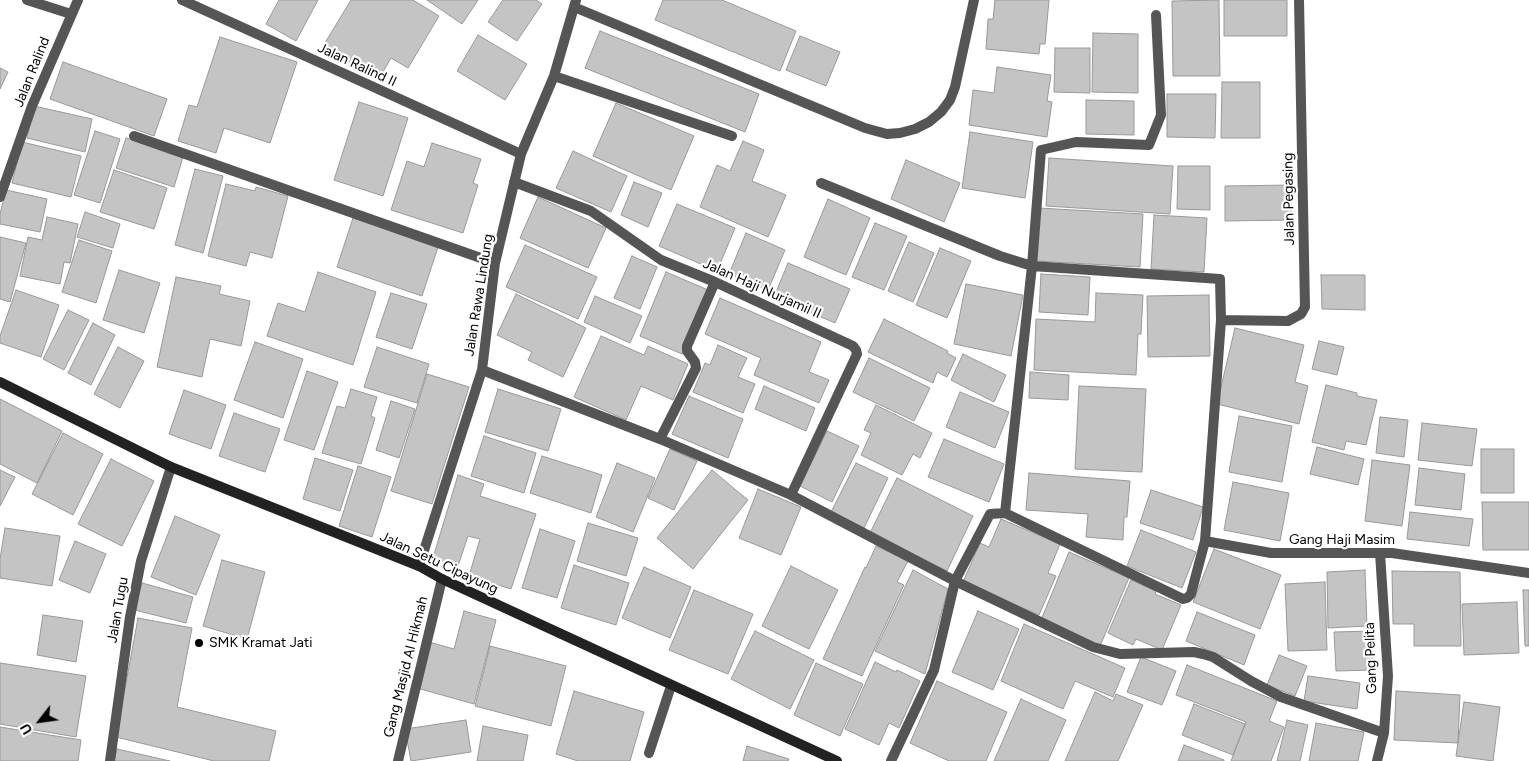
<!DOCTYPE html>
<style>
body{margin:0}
#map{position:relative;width:1529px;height:761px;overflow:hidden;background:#fff;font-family:Figtree,sans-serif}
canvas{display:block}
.north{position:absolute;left:15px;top:696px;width:50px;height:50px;-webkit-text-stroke:4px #fff;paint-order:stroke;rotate:240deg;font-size:14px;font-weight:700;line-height:20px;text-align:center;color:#000}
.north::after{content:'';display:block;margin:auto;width:18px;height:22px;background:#000;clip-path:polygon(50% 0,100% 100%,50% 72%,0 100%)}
</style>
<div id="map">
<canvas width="1529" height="761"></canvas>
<div class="north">U</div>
</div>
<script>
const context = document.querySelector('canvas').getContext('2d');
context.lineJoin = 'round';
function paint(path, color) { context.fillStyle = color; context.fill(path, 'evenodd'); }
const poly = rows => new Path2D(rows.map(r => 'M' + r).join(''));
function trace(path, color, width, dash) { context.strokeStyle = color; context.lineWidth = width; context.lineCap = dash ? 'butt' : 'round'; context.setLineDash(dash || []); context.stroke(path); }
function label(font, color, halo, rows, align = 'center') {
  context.font = font + ' Figtree,sans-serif'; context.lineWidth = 4.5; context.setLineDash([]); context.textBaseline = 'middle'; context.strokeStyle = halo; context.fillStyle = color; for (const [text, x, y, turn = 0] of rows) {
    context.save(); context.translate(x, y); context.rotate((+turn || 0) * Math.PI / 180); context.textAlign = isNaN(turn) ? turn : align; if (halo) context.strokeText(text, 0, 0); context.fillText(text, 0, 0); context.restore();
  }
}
const building = poly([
 [279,0,318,0,296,41,266,24,279,0],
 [351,0,413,0,439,16,408,68,391,58,379,79,323,46,351,0],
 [427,0,478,0,462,24,427,0],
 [503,0,536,0,542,4,517,41,488,22,503,0],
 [663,0,722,0,796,31,780,71,655,20,663,0],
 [995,0,1049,0,1045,44,1040,44,1039,54,986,49,988,19,993,19,995,0],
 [1219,0,1220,76,1173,76,1172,1,1219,0],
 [1224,0,1287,0,1287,36,1224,36,1224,0],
 [600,31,759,94,745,132,585,68,600,31],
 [1093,33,1138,34,1138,93,1092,92,1093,33],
 [478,35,527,64,505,100,457,71,478,35],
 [800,36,840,52,826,86,786,70,800,36],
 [220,37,297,62,270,143,224,128,216,153,178,141,189,105,197,107,220,37],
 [1055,48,1090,48,1090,93,1054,92,1055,48],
 [63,62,167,99,154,136,50,99,63,62],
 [997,67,1051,75,1047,101,1052,102,1047,137,969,125,973,90,994,93,997,67],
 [0,68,8,72,0,89,0,68],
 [1222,82,1260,82,1260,138,1221,138,1222,82],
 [1167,94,1216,94,1215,138,1167,137,1167,94],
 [1086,100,1134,101,1134,135,1086,134,1086,100],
 [359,102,408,118,383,196,334,180,359,102],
 [616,103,694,136,671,190,593,156,616,103],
 [34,106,92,119,85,152,27,138,34,106],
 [95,131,120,139,100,203,74,195,95,131],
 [970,132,1033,142,1025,198,962,188,970,132],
 [126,138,183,157,174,187,116,168,126,138],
 [743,141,764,150,752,181,786,195,768,237,700,207,717,165,730,171,743,141],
 [22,142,81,156,71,197,12,183,22,142],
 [432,143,481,159,473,183,478,185,463,233,391,210,407,161,424,167,432,143],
 [573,151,627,176,611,212,556,188,573,151],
 [1049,158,1173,166,1170,214,1046,206,1049,158],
 [906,160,960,183,944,222,891,199,906,160],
 [1178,166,1210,166,1210,210,1177,209,1178,166],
 [195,169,223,176,203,253,175,245,195,169],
 [114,170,167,188,154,229,100,212,114,170],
 [634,182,662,193,648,227,621,215,634,182],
 [226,184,255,191,256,187,288,196,272,258,250,252,246,266,208,256,226,184],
 [1291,185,1292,220,1225,221,1225,186,1291,185],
 [6,190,47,199,40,232,0,224,0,214,6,190],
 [538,197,606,228,588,268,520,238,538,197],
 [828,199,870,218,846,275,804,257,828,199],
 [677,204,735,228,717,271,659,246,677,204],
 [1039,208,1143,214,1140,267,1036,261,1039,208],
 [85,212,120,224,113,248,77,237,85,212],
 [1154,215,1207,218,1204,272,1151,269,1154,215],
 [47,217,78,224,70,263,64,262,60,284,20,276,28,237,42,240,47,217],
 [353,218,438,247,422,296,337,267,353,218],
 [875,223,907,236,884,290,852,277,875,223],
 [746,233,785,250,768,290,729,274,746,233],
 [0,237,26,243,10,302,0,299,0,237],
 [79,240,112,251,96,303,62,292,79,240],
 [909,242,934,253,913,302,888,291,909,242],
 [525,245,597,277,578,319,506,287,525,245],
 [940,248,971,261,947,318,916,305,940,248],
 [632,256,657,267,640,309,614,298,632,256],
 [788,263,850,289,835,323,774,297,788,263],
 [119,270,160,283,144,333,103,320,119,270],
 [318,272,376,292,353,365,267,336,278,303,305,312,318,272],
 [666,272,708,290,682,354,640,336,666,272],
 [1041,274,1090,277,1088,315,1039,312,1041,274],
 [1321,275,1365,275,1365,310,1322,309,1321,275],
 [176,277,221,286,219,294,250,301,241,346,210,339,202,377,157,367,176,277],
 [966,284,1023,295,1011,356,954,344,966,284],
 [16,290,59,305,41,357,0,343,0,336,16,290],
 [391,293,427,304,412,349,376,337,391,293],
 [1096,293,1143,295,1141,334,1138,334,1136,375,1034,370,1036,319,1095,322,1096,293],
 [516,294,586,328,563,377,528,360,532,352,497,335,516,294],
 [1209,295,1210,356,1148,357,1147,296,1209,295],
 [595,296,642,316,630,343,584,322,595,296],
 [720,298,821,342,809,372,829,380,819,403,754,375,761,358,705,334,720,298],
 [68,310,89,320,64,370,43,359,68,310],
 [884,319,948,351,947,353,956,358,947,377,937,372,933,383,868,352,884,319],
 [93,323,115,335,91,385,68,373,93,323],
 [1235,328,1304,345,1295,382,1308,386,1299,424,1217,404,1235,328],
 [601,336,644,355,648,346,688,364,673,400,641,386,626,420,574,397,601,336],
 [1319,341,1344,347,1337,375,1312,369,1319,341],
 [255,342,303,359,283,418,234,400,255,342],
 [718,345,747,358,738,377,755,384,743,413,693,392,705,363,710,365,718,345],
 [118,347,144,361,120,408,94,394,118,347],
 [377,347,429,364,417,403,364,387,377,347],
 [963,354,1006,375,994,402,951,380,963,354],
 [869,358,930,388,914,421,853,392,869,358],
 [307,371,338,382,314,450,284,440,307,371],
 [1030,372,1069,375,1068,400,1029,398,1030,372],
 [427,374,469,387,432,504,391,491,427,374],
 [1326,385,1357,393,1357,396,1377,400,1366,445,1346,441,1344,450,1312,442,1326,385],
 [764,386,815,408,806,431,755,409,764,386],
 [1079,386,1146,389,1142,472,1075,469,1079,386],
 [351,389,377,397,371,416,375,418,361,464,322,453,337,406,345,408,351,389],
 [498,389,561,409,548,451,485,432,498,389],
 [184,390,226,405,211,449,169,434,184,390],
 [960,392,1009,412,995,448,946,427,960,392],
 [689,396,743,419,728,458,672,434,689,396],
 [0,399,62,431,37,483,0,464,0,399],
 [391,401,415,409,399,458,376,450,391,401],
 [876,405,932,433,920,458,913,454,902,475,861,455,871,433,864,430,876,405],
 [234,413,280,429,265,472,219,456,234,413],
 [1239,416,1292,426,1282,482,1229,472,1239,416],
 [1380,417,1408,420,1404,457,1376,453,1380,417],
 [1422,423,1477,429,1472,466,1418,460,1422,423],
 [827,431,859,446,832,502,800,486,827,431],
 [63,433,103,454,73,515,32,494,63,433],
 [484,436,536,453,524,493,471,476,484,436],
 [944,439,1004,464,989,502,928,477,944,439],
 [1317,447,1364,459,1358,485,1310,474,1317,447],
 [670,449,697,461,674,510,648,498,670,449],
 [1481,449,1514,449,1514,493,1481,493,1481,449],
 [542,456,602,475,591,513,530,493,542,456],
 [315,458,353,470,340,511,303,499,315,458],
 [111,459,154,481,122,546,78,524,111,459],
 [1372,460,1410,465,1402,526,1365,521,1372,460],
 [617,463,655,478,633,532,596,517,617,463],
 [856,463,888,478,864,528,831,512,856,463],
 [358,466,391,477,372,537,339,526,358,466],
 [1419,468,1465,474,1461,510,1415,505,1419,468],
 [0,470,15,477,0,506,0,470],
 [712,470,748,500,693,569,657,538,712,470],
 [1029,473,1130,481,1127,517,1124,517,1123,540,1086,537,1088,514,1026,510,1029,473],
 [458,475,484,484,480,496,536,514,511,589,469,576,480,539,468,536,458,566,433,558,458,475],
 [897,478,973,516,947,571,870,533,897,478],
 [1233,482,1289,493,1280,541,1224,530,1233,482],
 [758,489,801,507,781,555,739,538,758,489],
 [1151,490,1203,507,1193,540,1140,523,1151,490],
 [1482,502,1529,502,1529,550,1483,550,1482,502],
 [1410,512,1473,519,1469,546,1407,539,1410,512],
 [175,516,220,535,196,595,151,577,175,516],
 [1001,519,1060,544,1048,573,1056,576,1039,615,963,582,980,543,989,547,1001,519],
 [588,523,638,538,626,576,577,561,588,523],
 [5,528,60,536,52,586,0,578,0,559,5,528],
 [540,529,575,541,557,598,522,588,540,529],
 [1141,530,1196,552,1182,588,1127,566,1141,530],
 [75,541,106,554,90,593,59,580,75,541],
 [876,546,908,561,897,582,904,585,862,676,823,659,865,567,866,568,876,546],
 [1214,549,1281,575,1260,629,1193,602,1214,549],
 [1069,552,1129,578,1100,646,1041,620,1069,552],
 [222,560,265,572,247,639,203,626,222,560],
 [574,565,629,583,616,625,561,608,574,565],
 [791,566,838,590,809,649,762,626,791,566],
 [644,567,691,587,670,638,622,618,644,567],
 [913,570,948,589,925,674,875,651,913,570],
 [1365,570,1367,626,1328,628,1327,572,1365,570],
 [1392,571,1460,572,1461,646,1414,646,1414,624,1393,624,1392,571],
 [1131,580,1156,591,1155,594,1181,605,1162,650,1136,639,1133,645,1108,633,1131,580],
 [1325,582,1327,650,1288,651,1285,584,1325,582],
 [142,583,193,597,186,623,135,610,142,583],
 [694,590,753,614,728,674,669,650,694,590],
 [1523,590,1529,590,1529,646,1525,646,1523,590],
 [1517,602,1519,653,1464,655,1462,604,1517,602],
 [464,611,496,620,474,704,417,688,429,642,454,649,464,611],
 [978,611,1019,629,993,690,952,672,978,611],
 [1197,612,1255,635,1244,665,1186,641,1197,612],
 [43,615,83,621,76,662,37,655,43,615],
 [138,618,192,628,177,707,276,731,269,761,214,761,116,737,138,618],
 [1024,624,1125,668,1113,697,1075,681,1063,709,1001,681,1024,624],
 [755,631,814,660,790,709,731,679,755,631],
 [1372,631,1373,670,1336,671,1334,632,1372,631],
 [490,646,566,666,551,726,475,706,490,646],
 [1279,655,1307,666,1295,696,1267,685,1279,655],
 [1141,657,1176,671,1162,705,1127,692,1141,657],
 [875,662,896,672,897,670,920,681,899,728,889,723,879,745,845,729,875,662],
 [0,663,86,676,76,737,0,724,0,663],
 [816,663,863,684,840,736,794,715,816,663],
 [1187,665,1277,701,1269,721,1284,727,1271,761,1231,761,1246,722,1176,695,1187,665],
 [1308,676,1360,683,1357,709,1304,701,1308,676],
 [937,681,1007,712,986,761,949,761,910,743,937,681],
 [574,691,644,712,630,761,578,761,556,754,574,691],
 [1396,691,1460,695,1458,743,1394,740,1396,691],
 [1095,692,1113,701,1116,694,1143,705,1118,761,1065,761,1095,692],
 [1021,699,1066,720,1048,761,994,761,1021,699],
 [1464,702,1500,707,1493,761,1456,756,1464,702],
 [1194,704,1245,724,1233,755,1182,735,1194,704],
 [466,720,471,752,411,761,405,729,466,720],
 [1287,720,1308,725,1300,761,1277,761,1287,720],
 [1316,723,1364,732,1358,761,1309,761,1316,723],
 [483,726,528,735,523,761,477,761,483,726],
 [0,727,81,740,78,761,0,761,0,727],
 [1184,745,1224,760,1224,761,1178,761,1184,745],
 [747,746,789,759,788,761,743,761,747,746],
 [117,749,170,761,114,761,117,749]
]);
const lane = poly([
 [574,7,865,128,887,134,900,133,915,129,929,122,941,112,950,100,955,87,974,0]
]);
const street = poly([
 [27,0,71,14],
 [182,0,521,154],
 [554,76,732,136],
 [134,136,495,263],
 [514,182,591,211,661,260,715,282,853,346,856,350,857,354,791,495],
 [821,183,1000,256,1032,266,1220,279,1221,320,1205,541],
 [0,197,32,106,78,0],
 [1221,320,1288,321,1301,314,1305,307,1299,0],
 [482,370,660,439,791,495,955,581,1093,647,1120,654,1194,652,1203,654,1213,657,1251,681,1281,697,1384,733],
 [660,439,696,368,695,362,687,351,687,346,715,282],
 [1005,513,1032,266,1041,150,1076,142,1149,145,1161,115,1156,15],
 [419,566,482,370,495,263,521,154,554,76,576,0],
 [649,753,671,686],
 [110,761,130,617,141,561,171,467],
 [398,761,442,579],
 [891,761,934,670,955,581,990,514,1005,513,1183,599,1187,598,1191,594,1205,541,1271,553,1392,553,1529,573],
 [1377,761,1384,733,1388,676,1380,553]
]);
const secondary = poly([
 [0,382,171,467,419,566,442,579,837,761]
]);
const markers = [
 [199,643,5,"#000"]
];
const streetNames = [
 ["Jalan Ralind II",357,65,25],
 ["Jalan Ralind",32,72,-68],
 ["Jalan Pegasing",1289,199,-91],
 ["Jalan Haji Nurjamil II",762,289,24],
 ["Jalan Rawa Lindung",479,295,-81],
 ["Gang Haji Masim",1342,540],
 ["Jalan Setu Cipayung",439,563,25],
 ["Jalan Tugu",118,610,-80],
 ["Gang Pelita",1371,658,-92],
 ["Gang Masjid Al Hikmah",406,667,-76]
];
const poiNames = [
 ["SMK Kramat Jati",209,643]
];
paint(building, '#c4c4c4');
trace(building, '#999', 1);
trace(lane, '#555', 10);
trace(street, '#555', 10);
trace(secondary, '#222', 10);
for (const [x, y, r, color] of markers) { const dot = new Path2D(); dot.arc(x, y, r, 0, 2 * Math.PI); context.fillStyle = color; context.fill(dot); trace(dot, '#fff', 2); }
label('14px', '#000', '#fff', streetNames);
label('14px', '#000', '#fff', poiNames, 'left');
</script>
